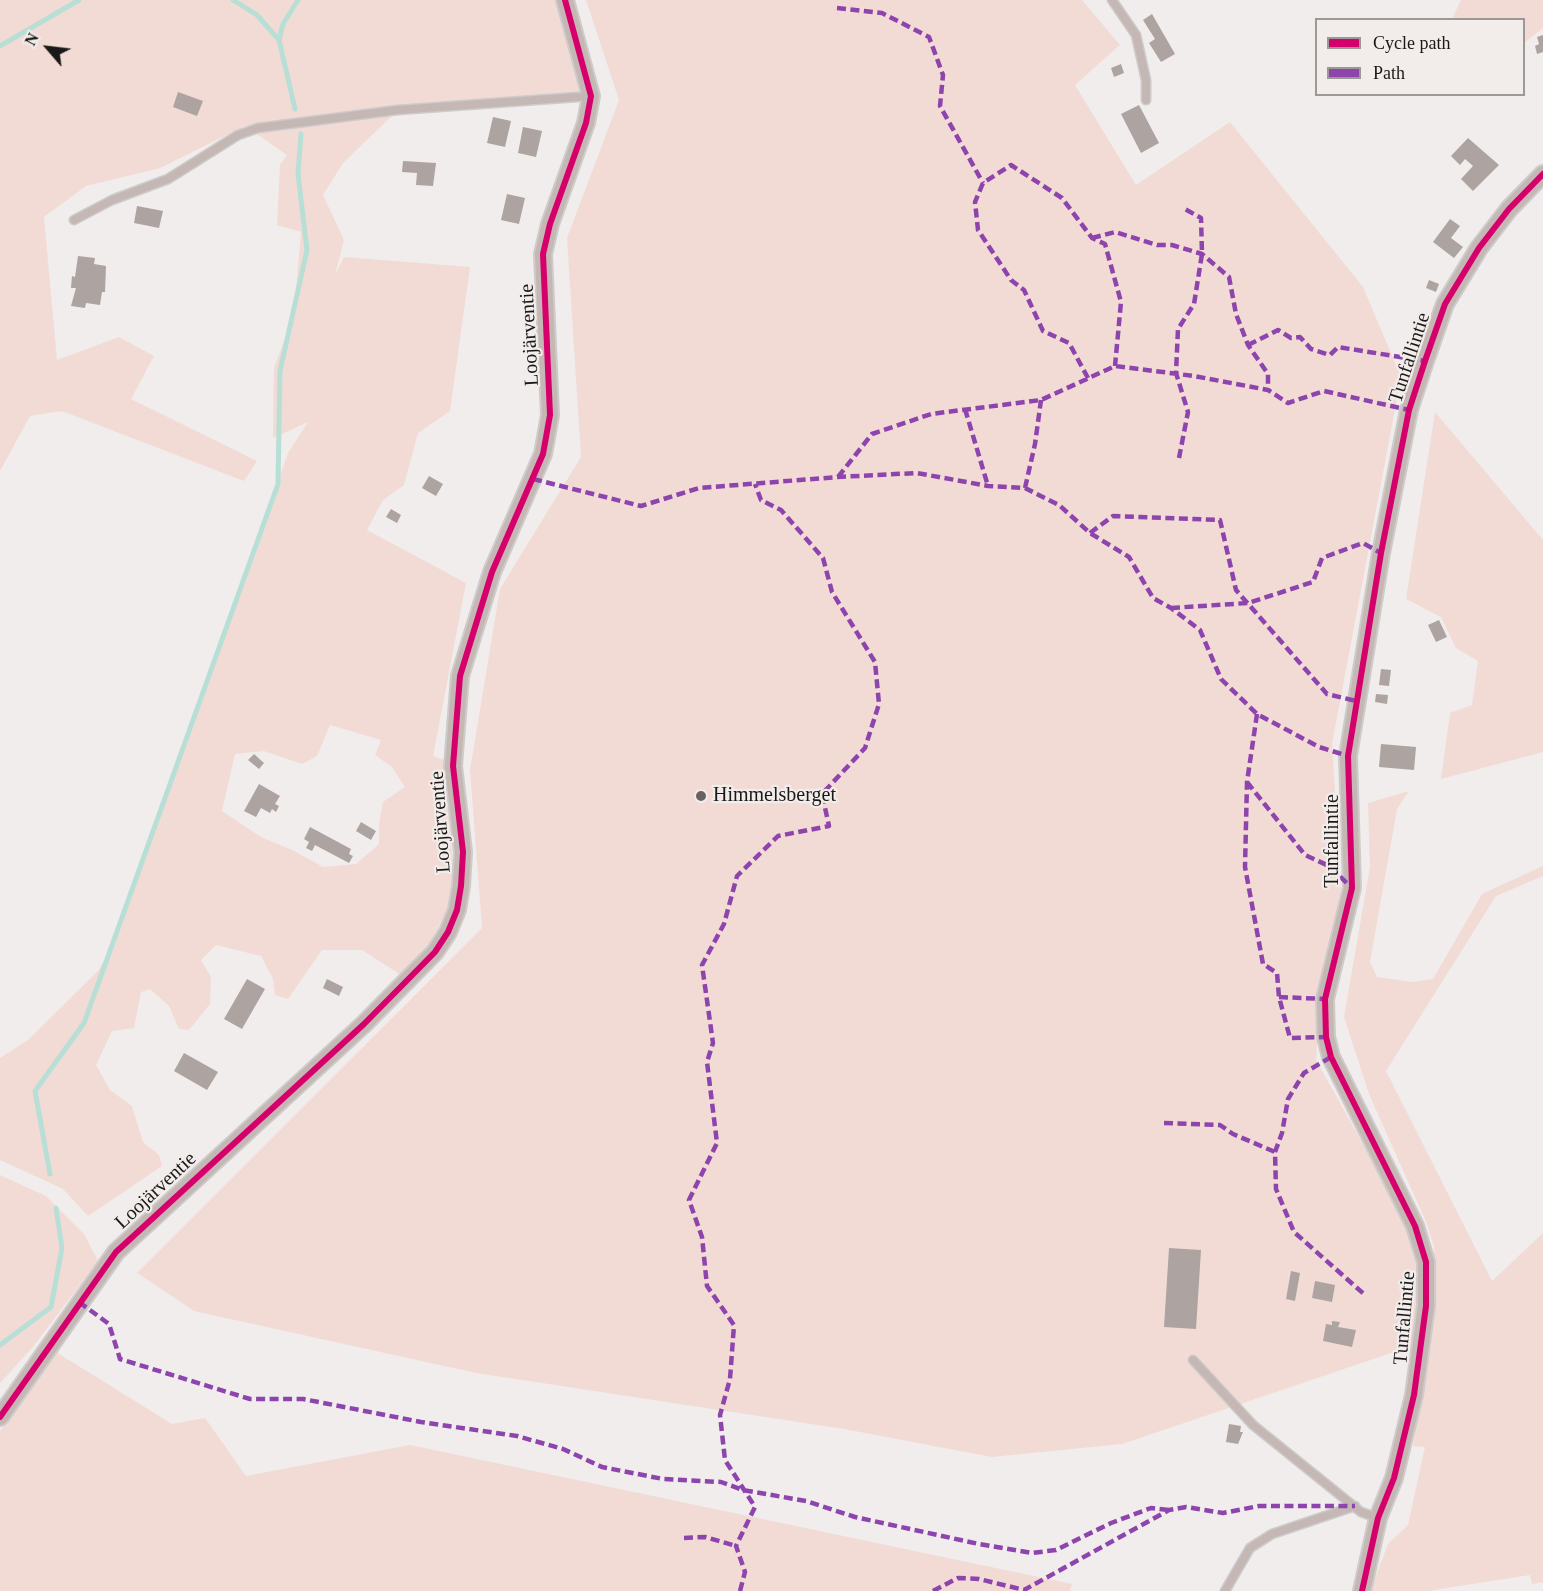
<!DOCTYPE html>
<meta charset="utf-8">
<style>
body{margin:0}
#map{position:relative;width:1543px;height:1591px;overflow:hidden;background:#f0edec;font-family:"Times New Roman",serif}
canvas{display:block}
.legend{position:absolute;left:1315px;top:18px;width:210px;height:78px;box-sizing:border-box;background:#f2ecea;border:2px solid #9c9896;margin:0;padding:8px 10px;list-style:none;font-size:18px;color:#1b1918}
.legend li{display:flex;align-items:center;gap:12px;height:30px}
.legend b{width:30px;border:2px solid #9c9896}
.north{position:absolute;left:18px;top:18px;width:60px;height:60px;-webkit-text-stroke:4px #f2ecea;paint-order:stroke;rotate:298deg;font-size:16px;font-weight:700;line-height:24px;text-align:center;color:#1b1918}
.north::after{content:'';display:block;margin:auto;width:21px;height:27px;background:#1b1918;clip-path:polygon(50% 0,100% 100%,50% 72%,0 100%)}
</style>
<div id="map">
<canvas width="1543" height="1591"></canvas>
<ul class="legend">
<li><b style="height:8px;background:#d6006c"></b>Cycle path</li>
<li><b style="height:8px;background:#8e44ad"></b>Path</li>
</ul>
<div class="north">N</div>
</div>
<script>
const context = document.querySelector('canvas').getContext('2d');
context.lineJoin = 'round';
function paint(path, color) { context.fillStyle = color; context.fill(path, 'evenodd'); }
const poly = rows => new Path2D(rows.map(r => 'M' + r).join(''));
function trace(path, color, width, dash) { context.strokeStyle = color; context.lineWidth = width; context.lineCap = dash ? 'butt' : 'round'; context.setLineDash(dash || []); context.stroke(path); }
function label(font, color, halo, rows, align = 'center') {
  context.font = font + ' "Times New Roman",serif'; context.lineWidth = 4.5; context.setLineDash([]); context.textBaseline = 'middle'; context.strokeStyle = halo; context.fillStyle = color; for (const [text, x, y, turn = 0] of rows) {
    context.save(); context.translate(x, y); context.rotate((+turn || 0) * Math.PI / 180); context.textAlign = isNaN(turn) ? turn : align; if (halo) context.strokeText(text, 0, 0); context.fillText(text, 0, 0); context.restore();
  }
}
const green = poly([
 [0,0,565,0,591,96,398,110,343,163,323,195,344,240,335,275,344,257,470,267,450,411,418,433,404,485,383,500,367,530,466,583,433,756,444,760,452,853,451,904,431,941,401,975,362,950,322,950,288,999,275,995,273,979,261,956,216,945,201,960,211,977,210,1004,189,1030,179,1029,169,1006,150,989,141,992,134,1028,112,1031,96,1065,110,1090,132,1106,143,1142,159,1155,162,1166,88,1216,63,1189,0,1160,0,1058,28,1040,98,971,111,950,288,453,308,422,273,438,274,368,294,314,301,232,277,225,280,165,287,155,245,126,160,168,86,186,44,217,57,360,119,337,154,356,131,399,257,461,244,481,62,411,30,416,0,471],
 [330,725,381,740,375,755,392,767,405,787,383,802,379,824,379,844,356,864,323,867,292,850,261,837,222,811,235,754,264,751,302,764,317,756],
 [586,0,1082,0,1120,45,1075,85,1136,185,1230,122,1363,287,1401,377,1332,744,1341,889,1319,1011,1316,1060,1415,1237,1418,1306,1412,1346,1122,1444,992,1457,844,1429,476,1373,194,1311,137,1273,482,928,470,770,500,589,581,457,567,238,619,100],
 [1461,0,1543,0,1543,28,1524,43,1524,20,1452,19],
 [1435,412,1543,540,1543,752,1441,779,1450,713,1472,705,1478,661,1456,648,1441,617,1406,599],
 [1409,791,1397,809,1370,962,1377,977,1413,982,1433,979,1482,894,1543,866,1543,876,1496,896,1386,1071,1492,1281,1543,1233,1543,1582,1532,1584,1530,1575,1428,1591,1372,1591,1371,1589,1388,1544,1408,1525,1425,1447,1413,1446,1432,1336,1434,1247,1427,1224,1369,1094,1344,1017,1370,867,1368,803],
 [0,1175,46,1196,84,1234,98,1261,33,1347,0,1383],
 [56,1352,172,1424,205,1418,246,1476,410,1445,1072,1584,1070,1591,0,1591,0,1431]
]);
const stream = poly([
 [233,0,257,15,279,40,295,109],
 [279,40,283,24,298,0],
 [0,46,79,0],
 [50,1174,35,1091,84,1023,278,484,280,371,307,250,298,174,301,134],
 [0,1345,51,1307,62,1248,56,1208]
]);
const building = poly([
 [1152,14,1175,54,1161,62,1149,43,1155,39,1143,20],
 [1543,35,1543,52,1537,54,1535,46,1539,44,1537,37],
 [1121,64,1124,73,1114,77,1111,68],
 [178,92,203,101,197,116,173,107],
 [1139,105,1159,143,1141,153,1121,114],
 [493,117,511,121,505,147,487,143],
 [523,127,542,131,536,157,518,153],
 [1468,138,1499,165,1473,191,1461,179,1473,166,1465,159,1460,165,1451,156],
 [403,161,436,163,433,186,416,185,417,173,402,172],
 [507,194,525,198,519,224,501,220],
 [137,206,163,211,159,228,134,223],
 [1450,219,1460,226,1451,238,1463,247,1454,258,1433,242],
 [78,256,95,258,94,264,106,266,105,292,102,292,100,305,86,303,85,308,71,306,76,288,71,288,72,276,75,277],
 [1429,280,1439,284,1436,292,1426,288],
 [429,476,443,484,436,496,422,488],
 [391,509,401,515,397,523,386,517],
 [1439,620,1447,637,1436,642,1428,625],
 [1381,669,1391,670,1389,686,1379,685],
 [1376,694,1388,695,1387,704,1375,702],
 [1381,744,1416,747,1414,770,1379,767],
 [254,754,264,763,259,769,248,760],
 [259,784,280,796,275,804,279,806,276,812,272,809,270,813,261,808,256,817,244,811],
 [361,822,376,831,371,840,356,831],
 [310,827,351,849,349,854,353,856,349,863,315,845,312,851,306,848,309,842,304,839],
 [247,979,265,989,242,1029,224,1019],
 [327,979,343,987,339,996,323,988],
 [184,1053,218,1072,207,1090,174,1071],
 [1169,1248,1201,1250,1196,1329,1164,1327],
 [1291,1271,1300,1273,1295,1301,1286,1299],
 [1315,1281,1335,1285,1332,1302,1312,1298],
 [1332,1321,1340,1322,1338,1327,1356,1330,1352,1347,1323,1341,1326,1324,1332,1325],
 [1229,1424,1241,1426,1240,1432,1243,1432,1238,1444,1226,1442]
]);
const service = poly([
 [1112,0,1136,35,1146,80,1146,100],
 [74,220,112,200,168,179,238,135,258,128,397,110,591,96],
 [1193,1360,1253,1425,1361,1512,1378,1518],
 [1225,1591,1250,1548,1272,1534,1355,1506]
]);
const minor = poly([
 [0,1417,116,1252,364,1024,435,952,448,932,457,910,461,886,463,852,453,766,460,676,492,572,543,454,550,415,543,254,550,224,586,123,591,96,565,0],
 [1362,1591,1378,1518,1394,1478,1414,1395,1426,1306,1426,1262,1415,1226,1331,1057,1326,1037,1325,999,1352,888,1348,756,1381,553,1409,410,1425,361,1445,304,1479,248,1509,209,1543,174]
]);
const quiet = poly([
 [837,8,882,13,929,37,943,75,940,106,983,183],
 [1092,238,1115,232,1157,245,1172,245,1202,254,1229,277,1236,314,1248,345,1268,374,1268,390],
 [1248,345,1278,330,1291,338,1300,337,1311,349,1330,355,1338,347,1425,361],
 [1088,378,1069,343,1043,331,1024,290,1011,280,978,230,975,202,983,183,1011,165,1062,198,1092,238,1105,244,1121,302,1115,366],
 [965,409,988,486],
 [1179,458,1188,412,1176,373,1178,329,1194,304,1202,254,1201,218,1185,209],
 [838,477,872,434,931,414,1041,400,1115,366,1194,376,1268,390,1288,403,1324,391,1409,410],
 [533,479,641,506,699,488,838,477,917,473,988,486,1025,488,1059,505,1090,533,1129,557,1153,598,1171,608,1200,630,1221,679,1257,714,1319,747,1348,756],
 [1025,488,1035,444,1041,400],
 [1090,533,1113,516,1220,520,1236,590,1327,694,1356,701],
 [1171,608,1248,603,1313,582,1322,558,1363,543,1381,553],
 [1257,714,1247,782,1245,867,1263,964,1277,973,1279,997,1290,1038,1326,1037],
 [1247,782,1305,855,1329,866,1352,888],
 [1279,997,1325,999],
 [1331,1057,1304,1073,1288,1099,1282,1133,1275,1152,1276,1189,1294,1232,1365,1295],
 [1164,1123,1220,1125,1233,1134,1275,1152],
 [79,1302,109,1324,120,1359,250,1399,303,1399,421,1422,517,1436,563,1449,602,1467,663,1479,721,1482,743,1490,806,1501,855,1517,979,1544,1032,1553,1056,1550,1111,1523,1151,1508,1169,1510],
 [684,1538,705,1537,736,1546],
 [740,1591,745,1572,736,1546,755,1507,725,1460,720,1415,730,1379,734,1325,707,1286,702,1237,689,1200,717,1143,707,1062,713,1043,702,965,724,924,737,876,778,836,829,826,822,794,865,748,879,704,875,662,832,592,823,558,781,510,761,500,755,484],
 [933,1591,958,1578,979,1579,1024,1590,1169,1510,1186,1507,1223,1513,1259,1506,1355,1506]
]);
const cycleway = poly([
 [0,1417,116,1252,364,1024,435,952,448,932,457,910,461,886,463,852,453,766,460,676,492,572,543,454,550,415,543,254,550,224,586,123,591,96,565,0],
 [1362,1591,1378,1518,1394,1478,1414,1395,1426,1306,1426,1262,1415,1226,1331,1057,1326,1037,1325,999,1352,888,1348,756,1381,553,1409,410,1425,361,1445,304,1479,248,1509,209,1543,174]
]);
const markers = [
 [701,796,6,"#666362"]
];
const streetNames = [
 ["Loojärventie",530,335,-93],
 ["Tunfallintie",1410,358,-72],
 ["Loojärventie",441,822,-94],
 ["Tunfallintie",1333,841,-90],
 ["Loojärventie",156,1191,-43],
 ["Tunfallintie",1405,1318,-85]
];
const poiNames = [
 ["Himmelsberget",713,796]
];
paint(green, '#f2dbd5');
trace(stream, '#b7dfd5', 5);
paint(building, '#ada3a0');
trace(service, '#cdcbcb', 11);
trace(minor, '#cdcbcb', 20);
trace(service, '#c5b7b4', 8);
trace(minor, '#c5b7b4', 16);
trace(quiet, '#8e44ad', 4.5, [9, 4.5]);
trace(cycleway, '#d6006c', 6);
for (const [x, y, r, color] of markers) { const dot = new Path2D(); dot.arc(x, y, r, 0, 2 * Math.PI); context.fillStyle = color; context.fill(dot); trace(dot, '#f2ecea', 2); }
label('20px', '#1b1918', '#f2ecea', streetNames);
label('20px', '#1b1918', '#f2ecea', poiNames, 'left');
</script>
